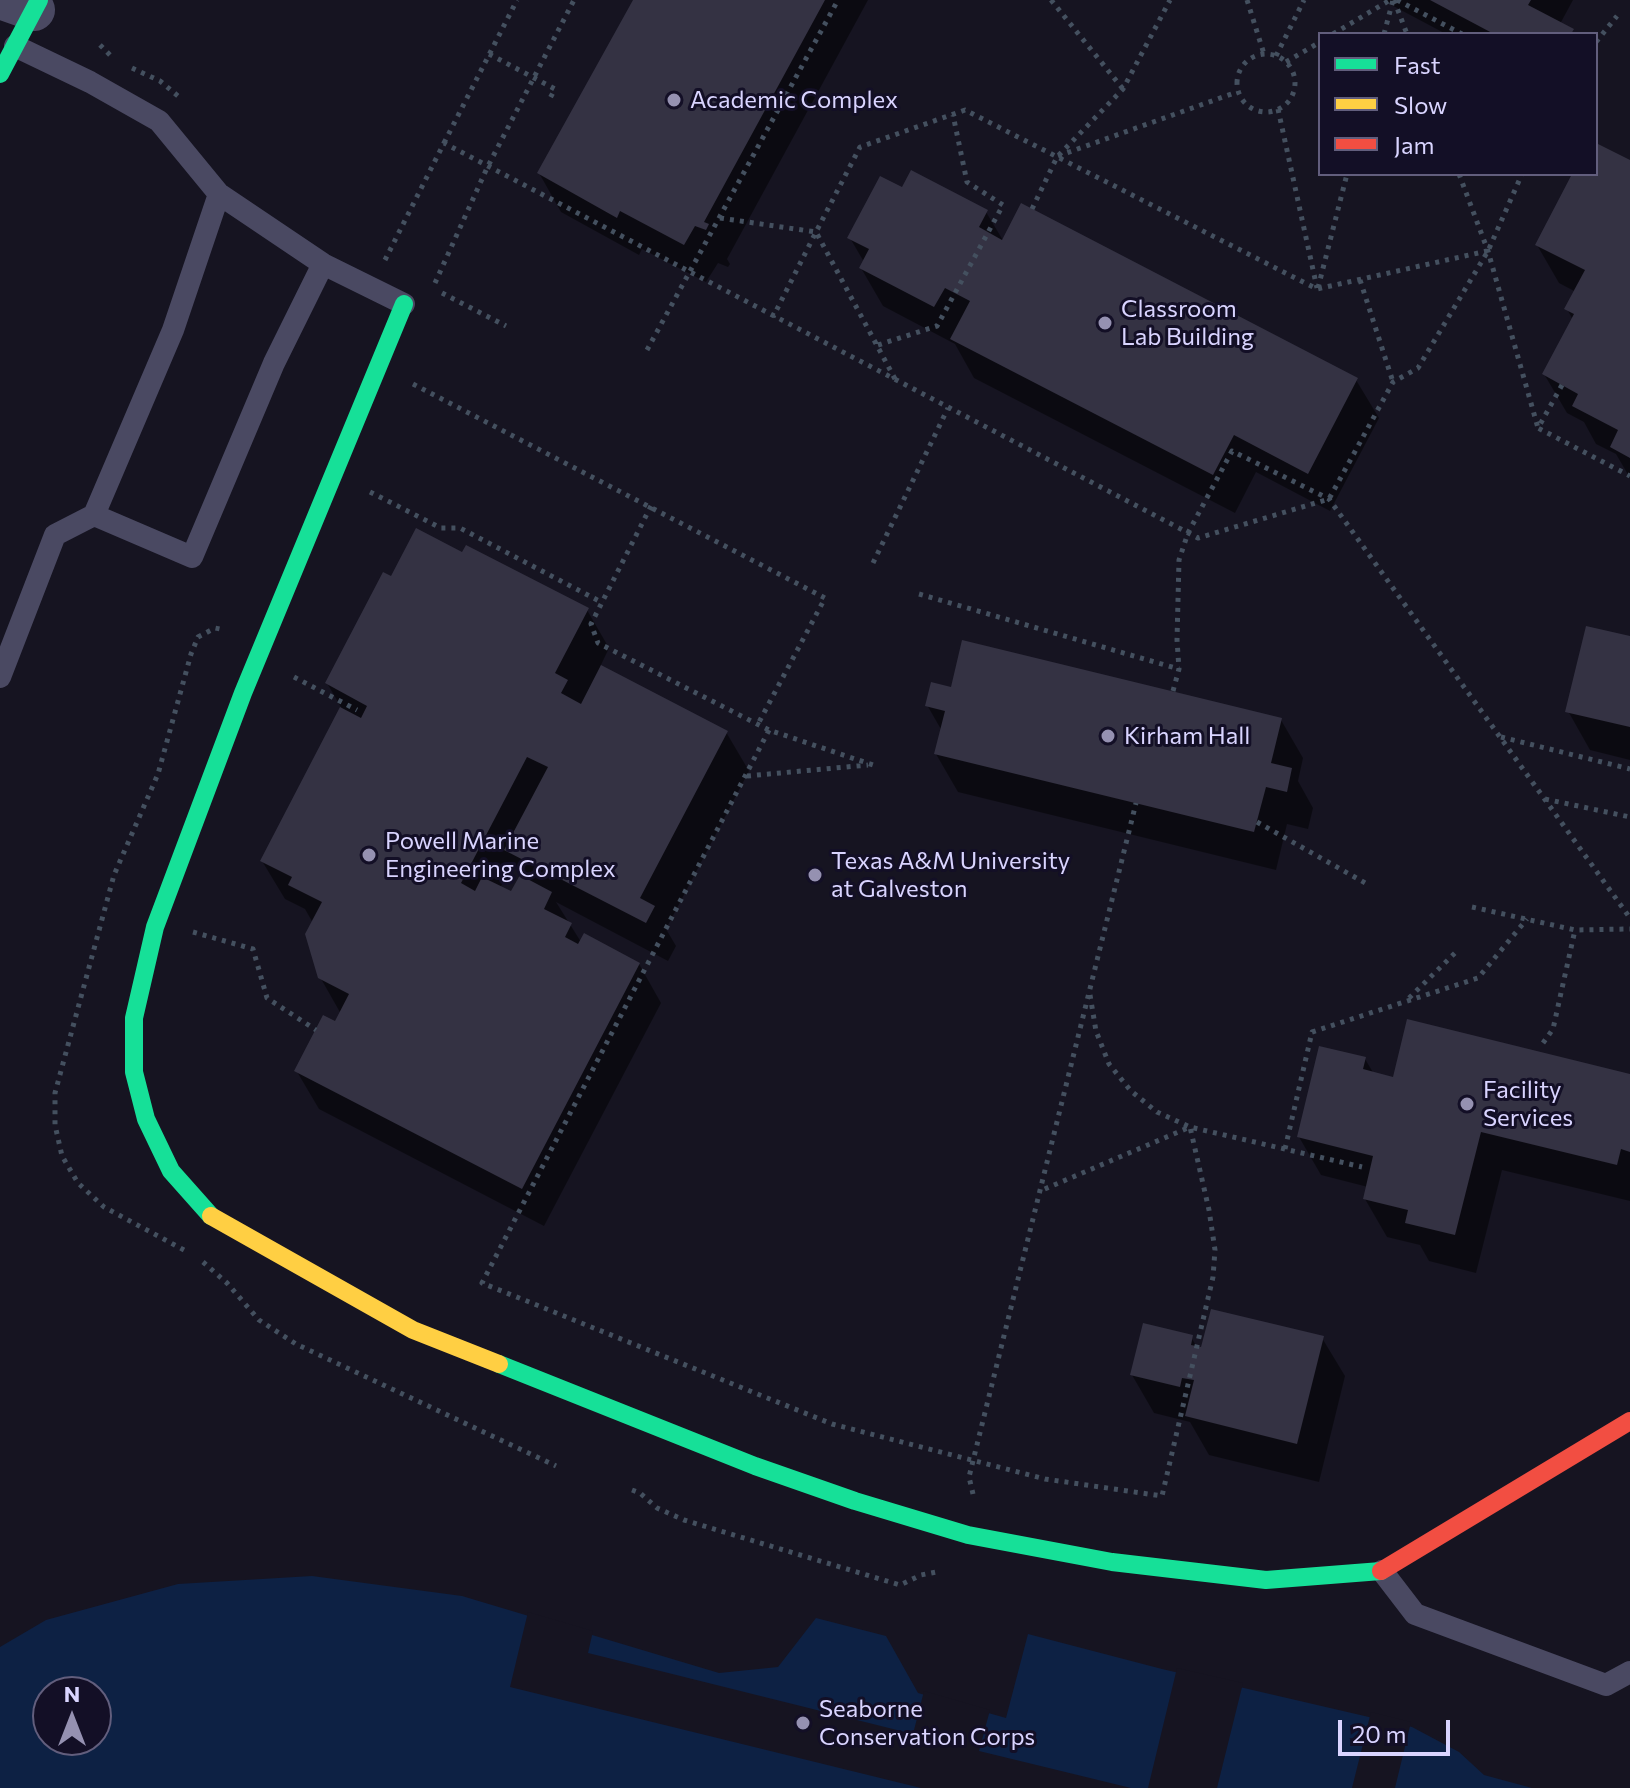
<!DOCTYPE html>
<style>
body{margin:0}
#map{position:relative;width:1630px;height:1788px;overflow:hidden;background:#161421;font-family:Commissioner,sans-serif}
canvas{display:block}
.legend{position:absolute;left:1318px;top:32px;width:280px;height:144px;box-sizing:border-box;background:#130f26;border:2px solid #625e7d;margin:0;padding:10px 14px;list-style:none;font-size:24px;color:#d9d4ff}
.legend li{display:flex;align-items:center;gap:16px;height:40px}
.legend b{width:40px;border:2px solid #625e7d}
.north{position:absolute;left:32px;top:1676px;width:80px;height:80px;box-sizing:border-box;background:#130f26;border:2px solid #625e7d;border-radius:50%;rotate:0deg;font-size:22px;font-weight:700;line-height:32px;text-align:center;color:#d9d4ff}
.north::after{content:'';display:block;margin:auto;width:28px;height:36px;background:#9591b1;clip-path:polygon(50% 0,100% 100%,50% 72%,0 100%)}
.scale{position:absolute;left:1338px;top:1720px;width:112px;height:36px;box-sizing:border-box;border:4px solid #d9d4ff;border-top:0;padding-left:10px;font-size:24px;line-height:28px;white-space:nowrap;color:#d9d4ff;-webkit-text-stroke:6px #130f26;paint-order:stroke}
</style>
<div id="map">
<canvas width="1630" height="1788"></canvas>
<ul class="legend">
<li><b style="height:10px;background:#16e098"></b>Fast</li>
<li><b style="height:10px;background:#ffcf43"></b>Slow</li>
<li><b style="height:10px;background:#f24e42"></b>Jam</li>
</ul>
<div class="north">N</div>
<div class="scale">20 m</div>
</div>
<script>
const context = document.querySelector('canvas').getContext('2d');
context.lineJoin = 'round';
function paint(path, color) { context.fillStyle = color; context.fill(path, 'evenodd'); }
const poly = rows => new Path2D(rows.map(r => 'M' + r).join(''));
function trace(path, color, width, dash) { context.strokeStyle = color; context.lineWidth = width; context.lineCap = dash ? 'butt' : 'round'; context.setLineDash(dash || []); context.stroke(path); }
function label(font, color, halo, rows, align = 'center') {
  context.font = font + ' Commissioner,sans-serif'; context.lineWidth = 6; context.setLineDash([]); context.textBaseline = 'middle'; context.strokeStyle = halo; context.fillStyle = color; for (const [text, x, y, turn = 0] of rows) {
    context.save(); context.translate(x, y); context.rotate((+turn || 0) * Math.PI / 180); context.textAlign = isNaN(turn) ? turn : align; if (halo) context.strokeText(text, 0, 0); context.fillText(text, 0, 0); context.restore();
  }
}
const water = poly([
 [312,1576,462,1596,719,1673,778,1667,816,1618,886,1636,918,1693,1006,1718,1028,1634,1162,1669,1412,1727,1459,1752,1484,1775,1532,1788,0,1788,0,1647,46,1620,178,1584],
 [48,1692,96,1692,96,1740,48,1740]
]);
const pier = poly([
 [528,1612,593,1631,588,1653,913,1734,924,1691,990,1710,979,1751,1131,1788,921,1788,510,1687],
 [1177,1668,1243,1683,1217,1788,1148,1788],
 [1371,1712,1411,1722,1395,1788,1352,1788]
]);
const shadow = poly([
 [635,0,868,0,727,259,730,264,728,267,718,263,706,282,642,249,639,255,561,212,539,173],
 [1382,0,1573,0,1560,24,1574,34,1446,34],
 [1596,145,1630,163,1630,478,1616,454,1596,444,1584,422,1567,413,1544,374,1573,320,1567,309,1576,292,1559,283,1537,245,1574,174,1596,174],
 [903,190,986,212,1004,242,1356,380,1379,418,1330,511,1256,472,1235,513,974,378,955,344,883,306,861,268,864,262,850,238],
 [463,554,587,610,609,648,600,667,726,732,749,771,666,929,676,946,668,961,556,902,581,942,639,964,661,1003,544,1226,319,1109,296,1070,336,1024,341,1014,320,977,313,923,305,909,285,899,262,861,342,709,327,683,391,579],
 [514,862,522,876,512,894,500,888],
 [1630,638,1630,760,1590,750,1568,711],
 [952,689,1281,720,1303,758,1298,781,1313,808,1308,829,1287,824,1276,870,958,792,936,754,942,731,927,705],
 [1365,1059,1374,1074,1394,1079,1630,1076,1630,1201,1502,1170,1476,1273,1429,1261,1420,1245,1387,1237,1365,1199,1368,1187,1321,1175,1299,1137],
 [1191,1337,1198,1349,1322,1338,1345,1376,1319,1482,1209,1455,1190,1422,1154,1413,1132,1375]
]);
const building = poly([
 [633,0,825,0,704,222,709,224,706,230,695,226,684,245,620,211,617,218,537,173],
 [1430,0,1531,0,1528,5,1574,29,1571,34,1494,34],
 [1596,143,1630,160,1630,458,1610,447,1618,430,1572,406,1578,394,1542,374,1574,314,1564,309,1585,270,1535,245,1572,174,1596,174],
 [911,170,988,210,979,227,1002,240,1021,203,1358,378,1308,474,1234,435,1213,475,950,339,970,301,945,288,934,307,859,268,869,249,847,238,880,176,902,187],
 [416,528,462,552,466,545,589,608,555,673,568,680,561,693,581,704,601,665,728,731,640,898,655,906,646,923,504,850,548,767,527,757,461,883,475,891,482,877,511,891,520,875,552,892,544,909,572,923,565,937,578,944,584,933,640,963,522,1189,294,1071,323,1015,335,1021,349,994,318,978,305,934,322,902,288,885,292,877,260,861,340,707,361,718,367,706,325,683,383,572,391,576],
 [1586,626,1630,636,1630,727,1565,712],
 [962,640,1282,718,1271,763,1292,768,1287,792,1266,787,1254,832,934,754,945,711,925,706,931,682,951,687],
 [1407,1019,1630,1074,1630,1152,1621,1149,1617,1165,1481,1132,1455,1235,1405,1223,1408,1210,1363,1199,1373,1156,1297,1137,1319,1046,1366,1057,1363,1069,1393,1077],
 [1211,1309,1324,1336,1297,1444,1185,1416,1194,1380,1182,1378,1180,1387,1130,1375,1143,1323,1193,1335,1191,1345,1201,1347]
]);
const path = poly([
 [1051,0,1123,89],
 [1247,0,1264,54],
 [1394,0,1407,34],
 [1397,0,1462,34],
 [1333,34,1390,0],
 [1384,34,1393,0],
 [1596,42,1617,16],
 [100,45,113,58],
 [489,54,555,89,548,102],
 '1237 83a29 29 0 1 1 58 0a29 29 0 1 1-58 0Z',
 [1276,56,1304,0],
 [1286,62,1320,42],
 [132,68,160,81,178,96],
 [1278,109,1317,288],
 [444,143,517,0],
 [1058,156,1237,92],
 [1459,174,1488,251,1538,428],
 [1032,209,1057,157,1123,89,1170,0],
 [720,218,816,232,773,317],
 [385,260,444,143,1198,538,1329,499,1393,382,1418,368,1488,251,1522,174],
 [1360,280,1393,382],
 [435,283,487,168,574,0],
 [1318,288,1347,174],
 [442,293,506,326],
 [878,345,937,326,1003,205,967,182,953,115],
 [647,350,838,0],
 [895,379,816,232,860,147,965,110,1317,289,1487,251],
 [413,384,825,598,758,724],
 [1562,385,1538,428,1630,476],
 [370,492,441,528,460,528,603,603],
 [651,506,591,624,598,643,769,730,873,765],
 [873,563,948,408],
 [919,594,1179,669],
 [294,677,357,710],
 [1173,691,1179,669,1177,640,1179,560,1188,533,1232,451,1329,499,1630,918],
 [769,730,482,1283,832,1424,1045,1479,1162,1496,1213,1277,1215,1250,1209,1210,1190,1127,1040,1191],
 [1501,737,1630,769],
 [747,776,868,765],
 [1545,799,1630,817],
 [1257,822,1367,884],
 [1472,907,1575,930,1630,929],
 [193,932,253,949,267,998,316,1030],
 [1090,995,1096,1031,1109,1064,1131,1091,1157,1112,1190,1127,1362,1167],
 [1409,998,1456,952],
 [1543,1043,1553,1029,1575,930],
 [1285,1149,1312,1032,1478,978,1527,919],
 [184,1250,104,1207,78,1183,62,1156,55,1125,55,1093,114,875,158,774,191,654,198,637,215,628,225,630],
 [203,1262,227,1283,259,1320,296,1344,556,1466],
 [632,1490,640,1493,657,1508,684,1520,900,1585,921,1575,941,1571],
 [973,1494,969,1477,1136,803]
]);
const lane = poly([
 [15,46,90,82,159,121,219,194,323,264,404,304],
 [219,194,173,330,94,515,192,557,274,363,323,264],
 [0,677,55,535,94,515],
 [1382,1571,1415,1614,1606,1685,1630,1672]
]);
const street = poly([
 [6,0,34,10]
]);
const fast = poly([
 [0,74,39,0],
 [211,1216,171,1171,146,1119,134,1072,134,1018,155,927,243,693,404,304],
 [499,1364,755,1466,855,1501,968,1535,1112,1562,1266,1580,1381,1571]
]);
const slow = poly([
 [211,1216,413,1330,499,1364]
]);
const jam = poly([
 [1381,1571,1630,1421]
]);
const markers = [
 [674,100,8,"#9591b1"],
 [1105,323,8,"#9591b1"],
 [1108,736,8,"#9591b1"],
 [369,855,8,"#9591b1"],
 [815,875,8,"#9591b1"],
 [1467,1104,8,"#9591b1"],
 [803,1723,8,"#9591b1"]
];
const poiNames = [
 ["Academic Complex",690,100],
 ["Classroom",1121,309],
 ["Lab Building",1121,337],
 ["Kirham Hall",1124,736],
 ["Powell Marine",385,841],
 ["Engineering Complex",385,869],
 ["Texas A&M University",831,861],
 ["at Galveston",831,889],
 ["Facility",1483,1090],
 ["Services",1483,1118],
 ["Seaborne",819,1709],
 ["Conservation Corps",819,1737]
];
paint(water, '#0d2144');
paint(pier, '#161421');
paint(shadow, '#0007');
paint(building, '#343243');
trace(path, '#44505f', 5, [4, 6]);
trace(lane, '#4a4962', 22);
trace(street, '#4a4962', 42);
trace(fast, '#16e098', 18);
trace(slow, '#ffcf43', 18);
trace(jam, '#f24e42', 18);
for (const [x, y, r, color] of markers) { const dot = new Path2D(); dot.arc(x, y, r, 0, 2 * Math.PI); context.fillStyle = color; context.fill(dot); trace(dot, '#130f26', 3); }
label('24px', '#d9d4ff', '#130f26', poiNames, 'left');
</script>
